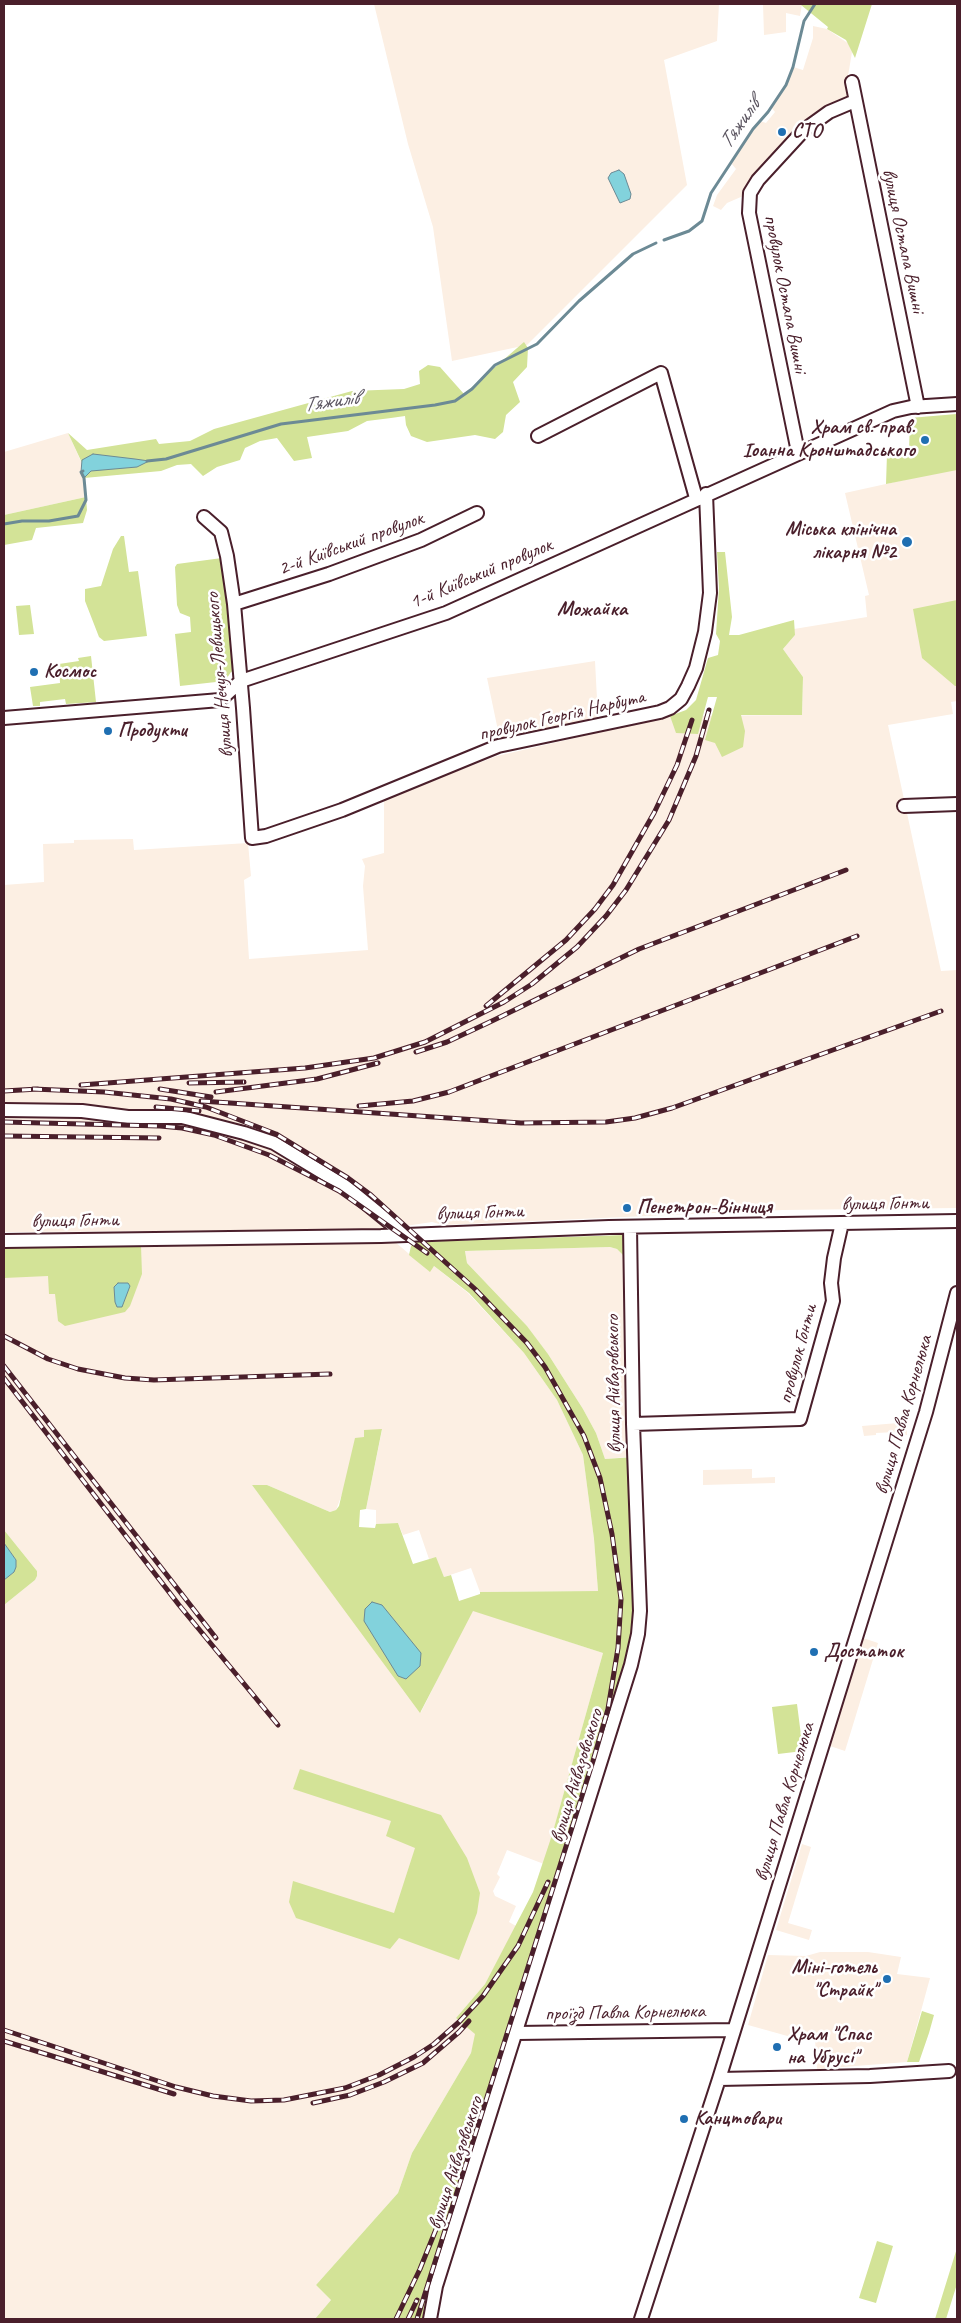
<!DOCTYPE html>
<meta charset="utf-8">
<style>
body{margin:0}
#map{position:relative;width:961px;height:2323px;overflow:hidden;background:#fff;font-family:Caveat,sans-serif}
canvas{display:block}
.frame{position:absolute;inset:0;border:5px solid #4a1f2b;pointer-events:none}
</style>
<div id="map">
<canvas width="961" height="2323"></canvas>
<div class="frame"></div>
</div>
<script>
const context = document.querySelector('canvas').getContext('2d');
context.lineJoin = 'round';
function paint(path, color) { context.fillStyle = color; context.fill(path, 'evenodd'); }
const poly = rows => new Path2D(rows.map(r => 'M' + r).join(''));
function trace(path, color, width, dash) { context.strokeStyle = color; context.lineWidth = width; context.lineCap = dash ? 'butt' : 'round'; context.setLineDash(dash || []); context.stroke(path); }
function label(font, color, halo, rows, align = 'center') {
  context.font = font + ' Caveat,sans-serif'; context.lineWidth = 5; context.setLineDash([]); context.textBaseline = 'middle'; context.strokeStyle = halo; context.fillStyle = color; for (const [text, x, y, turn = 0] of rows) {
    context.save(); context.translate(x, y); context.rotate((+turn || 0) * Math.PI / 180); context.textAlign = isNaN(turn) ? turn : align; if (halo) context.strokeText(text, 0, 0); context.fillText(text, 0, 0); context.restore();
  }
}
const built = poly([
 [374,4,719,4,717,41,664,60,687,185,527,345,452,361,433,227,408,144],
 [763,4,802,4,800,16,786,13,786,32,764,35],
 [813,26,827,29,849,44,852,52,847,82,851,103,829,112,750,193,727,203,721,210,713,206,717,195,736,169,731,163,739,149,760,121,766,123,775,112,771,107,786,85,793,67,803,70,813,38],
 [957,414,957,701,951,702,953,714,888,725,941,971,957,970,957,1208,783,1210,443,1225,432,1222,379,1230,4,1232,4,885,44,882,43,844,74,843,74,840,133,839,134,850,248,843,251,876,244,880,249,959,368,950,363,886,365,866,362,859,384,853,384,799,497,756,670,716,802,715,803,677,783,649,795,635,794,629,867,617,865,596,869,595,845,493,904,480,910,449,910,418],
 [68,433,83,466,81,472,84,478,86,497,4,515,4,452],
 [595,661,598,718,500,740,487,678],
 [387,1235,429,1271,434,1266,468,1293,524,1353,557,1400,583,1455,594,1539,598,1591,480,1592,471,1568,444,1577,436,1558,429,1559,419,1530,403,1535,398,1523,376,1524,376,1510,366,1509,382,1430,364,1430,364,1437,336,1510,330,1512,267,1485,252,1485,421,1712,472,1610,603,1653,544,1864,507,1850,497,1874,500,1877,493,1891,495,1896,516,1906,509,1922,516,1926,485,1984,456,2018,476,2034,471,2053,412,2153,398,2193,316,2285,331,2300,315,2319,4,2319,4,1605,35,1580,37,1576,37,1571,4,1530,4,1241],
 [610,1247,617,1249,626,1258,627,1457,605,1459,596,1433,583,1409,548,1354,527,1326,467,1263,465,1251],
 [898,1423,900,1428,907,1428,907,1435,899,1435,896,1432,876,1433,876,1435,864,1436,862,1426],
 [752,1469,752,1478,775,1477,775,1483,703,1485,703,1470],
 [863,1638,878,1643,845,1751,830,1746],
 [802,1844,811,1847,788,1923,812,1930,809,1940,776,1930],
 [820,1952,868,1952,901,1957,897,1974,930,1978,907,2062,817,2069,815,2039,791,2037,748,2025,768,1955,806,1956]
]);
const green = poly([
 [802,4,872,4,855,58,846,40,827,29,828,27,801,5],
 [524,342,528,348,527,367,513,382,520,402,506,415,503,432,495,439,475,435,427,442,411,436,406,425,405,416,391,418,367,421,348,431,307,437,312,458,294,461,277,438,260,441,245,448,240,460,217,467,203,476,191,464,177,465,161,471,84,478,81,472,83,465,68,433,87,450,156,439,159,444,190,441,214,429,352,391,404,389,420,384,419,371,428,365,440,367,464,394],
 [957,414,957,470,886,484,887,454,909,452,910,418],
 [86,497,87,510,83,523,36,528,32,540,4,545,4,515],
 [121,536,124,536,129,572,138,571,147,636,104,641,99,637,85,601,85,589,101,586,113,549],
 [717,552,725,552,732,617,729,635,739,635,794,620,795,635,783,649,803,677,802,715,741,715,745,731,743,747,722,757,715,743,705,740,717,697,708,697,698,734,676,733,670,716,686,710,696,700,708,658,718,655,720,641,716,634,719,588],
 [222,558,236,670,231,672,225,681,180,686,175,634,191,632,190,617,180,613,177,605,175,567,177,564],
 [957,600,957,686,955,686,922,658,913,609],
 [30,605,34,634,19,635,16,606],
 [91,656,96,702,66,704,65,699,40,702,40,706,33,706,30,687,60,683,59,664,79,661,78,658],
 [625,1235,626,1258,617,1249,610,1247,465,1251,467,1263,527,1326,548,1354,583,1409,596,1433,605,1459,634,1457,638,1634,426,2319,315,2319,331,2300,316,2285,398,2193,412,2153,471,2053,475,2034,456,2018,485,1984,533,1892,552,1835,603,1653,473,1611,420,1713,252,1485,267,1485,330,1512,336,1510,339,1506,355,1438,364,1437,364,1430,382,1429,366,1509,360,1510,359,1527,375,1528,376,1524,398,1523,413,1564,436,1557,444,1577,451,1575,459,1601,480,1594,480,1592,598,1591,594,1539,583,1455,557,1400,524,1353,469,1293,434,1266,430,1272,409,1255,411,1246,416,1242],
 [141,1246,142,1274,130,1306,125,1312,65,1326,58,1321,55,1294,49,1294,48,1276,4,1278,4,1248],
 [4,1530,37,1571,37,1576,35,1580,4,1605,4,1580,14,1572,16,1560,4,1543],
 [797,1704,803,1751,778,1754,772,1707],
 [300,1769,441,1815,467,1858,480,1893,477,1913,459,1960,399,1938,390,1949,296,1918,289,1902,293,1881,394,1913,415,1848,386,1836,391,1821,293,1789],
 [922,2011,934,2015,929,2033,919,2062,907,2062],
 [877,2241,893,2246,876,2303,859,2298],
 [957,2248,957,2284,946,2319,935,2319]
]);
const water = poly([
 [619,170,624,174,631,194,630,199,620,203,608,178,611,173,619,170],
 [93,454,135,459,149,461,137,467,91,471,84,478,81,472,82,460,93,454],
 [118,1283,128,1283,130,1286,122,1307,117,1307,115,1302,114,1287,118,1283],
 [4,1543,16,1560,16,1567,14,1572,4,1580,4,1543],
 [372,1602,382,1605,421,1653,420,1666,406,1679,398,1676,364,1621,365,1609,372,1602]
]);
const stream = poly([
 [664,240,689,231,702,221,711,193,753,129,768,112,786,85,793,67,804,21,815,4],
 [147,461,166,459,281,424,435,405,455,401,472,389,495,365,537,344,579,301,633,254,656,243],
 [4,524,22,521,49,521,78,516,86,500,84,478,81,472,83,471]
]);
const minor = poly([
 [852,82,918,407],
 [538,436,661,373,696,498],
 [798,452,749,213,750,193,758,180,804,130,829,112,855,101],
 [204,517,221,532,227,556,234,604,243,708,252,838,266,836,342,810,498,746,660,712,670,708,681,699,688,686,696,668,705,632,710,593,706,494],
 [234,604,329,574,421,540,477,513],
 [4,718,220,700,241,681,446,613,893,411,911,407,957,404],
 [904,806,957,804],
 [4,1110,82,1111,128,1117,182,1117,244,1133,274,1143,345,1186,405,1235],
 [4,1241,381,1236,609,1227,957,1221],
 [633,1424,800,1419,833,1301,831,1283,834,1258,842,1223],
 [517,2033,733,2030],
 [719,2079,870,2076,949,2071],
 [430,2319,436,2286,631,1665,638,1634,640,1611,633,1424,630,1227],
 [641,2319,719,2079,926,1412,957,1293]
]);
const rail = poly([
 [486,1006,566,940,595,909,613,885,654,813,677,765,692,720],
 [416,1052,447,1042,494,1020,639,949,846,870],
 [189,1083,244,1082],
 [81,1085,305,1068,374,1058,425,1042,504,1002,532,984,577,947,606,916,626,890,669,820,696,756,709,710],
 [33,1089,104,1092,171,1099,206,1107,276,1134,348,1178,371,1195,475,1289,527,1343,545,1367,584,1436,600,1478,612,1534,621,1599,618,1648,608,1709,593,1761,417,2319],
 [160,1089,211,1097],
 [4,1091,38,1089],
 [216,1092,317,1079,378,1063],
 [201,1101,521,1123,606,1122,635,1118,672,1108,941,1011],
 [359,1106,413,1101,449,1092,857,936],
 [156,1107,199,1111],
 [4,1122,160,1126,182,1128,214,1135,269,1155,316,1179,339,1191,427,1253],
 [4,1136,159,1138],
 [4,1336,48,1359,78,1369,125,1378,154,1380,330,1374],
 [4,1366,216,1638],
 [4,1378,179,1605,278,1725],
 [4,2030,176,2087,213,2096,251,2101,284,2100,345,2088,379,2075,414,2057,434,2044,459,2022,483,1996,518,1946,548,1882],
 [4,2041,174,2094],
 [313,2103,350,2095,384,2082,423,2063,459,2032,469,2021],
 [396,2319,420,2269,447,2202],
 [408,2319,417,2300]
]);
const markers = [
 [782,132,5,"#1f6fb2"],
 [925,440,5,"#1f6fb2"],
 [907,542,6,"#1f6fb2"],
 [34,672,5,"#1f6fb2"],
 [108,731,5,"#1f6fb2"],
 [627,1208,5,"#1f6fb2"],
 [814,1652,5,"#1f6fb2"],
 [887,1979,5,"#1f6fb2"],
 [777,2047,5,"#1f6fb2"],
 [684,2119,5,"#1f6fb2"]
];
const poiNames = [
 ["СТО",792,132],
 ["Храм св. прав.",915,428,"right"],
 ["Іоанна Кронштадського",915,451,"right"],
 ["Міська клінічна",896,530,"right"],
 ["лікарня №2",896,553,"right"],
 ["Космос",44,672],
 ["Продукти",118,731],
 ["Пенетрон-Вінниця",637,1208],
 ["Достаток",824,1652],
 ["Міні-готель",877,1968,"right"],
 ["\"Страйк\"",877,1991,"right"],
 ["Храм \"Спас",787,2035],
 ["на Убрусі\"",787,2058],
 ["Канцтовари",694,2119]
];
const streetNames = [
 ["вулиця Остапа Вишні",903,241,78],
 ["провулок Остапа Вишні",785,294,79],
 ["2-й Київський провулок",351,544,-20],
 ["1-й Київський провулок",481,574,-23],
 ["вулиця Нечуя-Левицького",220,675,-95],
 ["провулок Георгія Нарбута",562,716,-13],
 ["вулиця Гонти",885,1204,-1],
 ["вулиця Гонти",480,1213,-2],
 ["вулиця Гонти",75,1221,-1],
 ["провулок Гонти",798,1354,-75],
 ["вулиця Айвазовського",614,1384,-91],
 ["вулиця Павла Корнелюка",904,1415,-74],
 ["вулиця Айвазовського",577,1776,-73],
 ["вулиця Павла Корнелюка",785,1802,-73],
 ["проїзд Павла Корнелюка",625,2013,-1],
 ["вулиця Айвазовського",456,2163,-72]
];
const waterNames = [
 ["Тяжилів",740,124,-55],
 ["Тяжилів",331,402,-8]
];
const neighbourhoodNames = [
 ["Можайка",592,609]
];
paint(built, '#fcefe3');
paint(green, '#d3e397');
paint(water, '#82d2dc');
trace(water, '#6c8a95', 1);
trace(stream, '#6c8a95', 3);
trace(minor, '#4a1f2b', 16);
trace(minor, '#fff', 12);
trace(rail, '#4a1f2b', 5);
trace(rail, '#fff', 3, [9]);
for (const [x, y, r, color] of markers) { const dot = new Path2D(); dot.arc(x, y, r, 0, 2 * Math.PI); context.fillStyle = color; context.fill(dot); trace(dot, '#fff', 2); }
label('bold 20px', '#4a1f2b', '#fff', poiNames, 'left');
label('20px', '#4a1f2b', '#fff', streetNames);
label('italic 21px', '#5b5560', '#fff', waterNames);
label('bold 21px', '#4a1f2b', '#fff', neighbourhoodNames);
</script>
